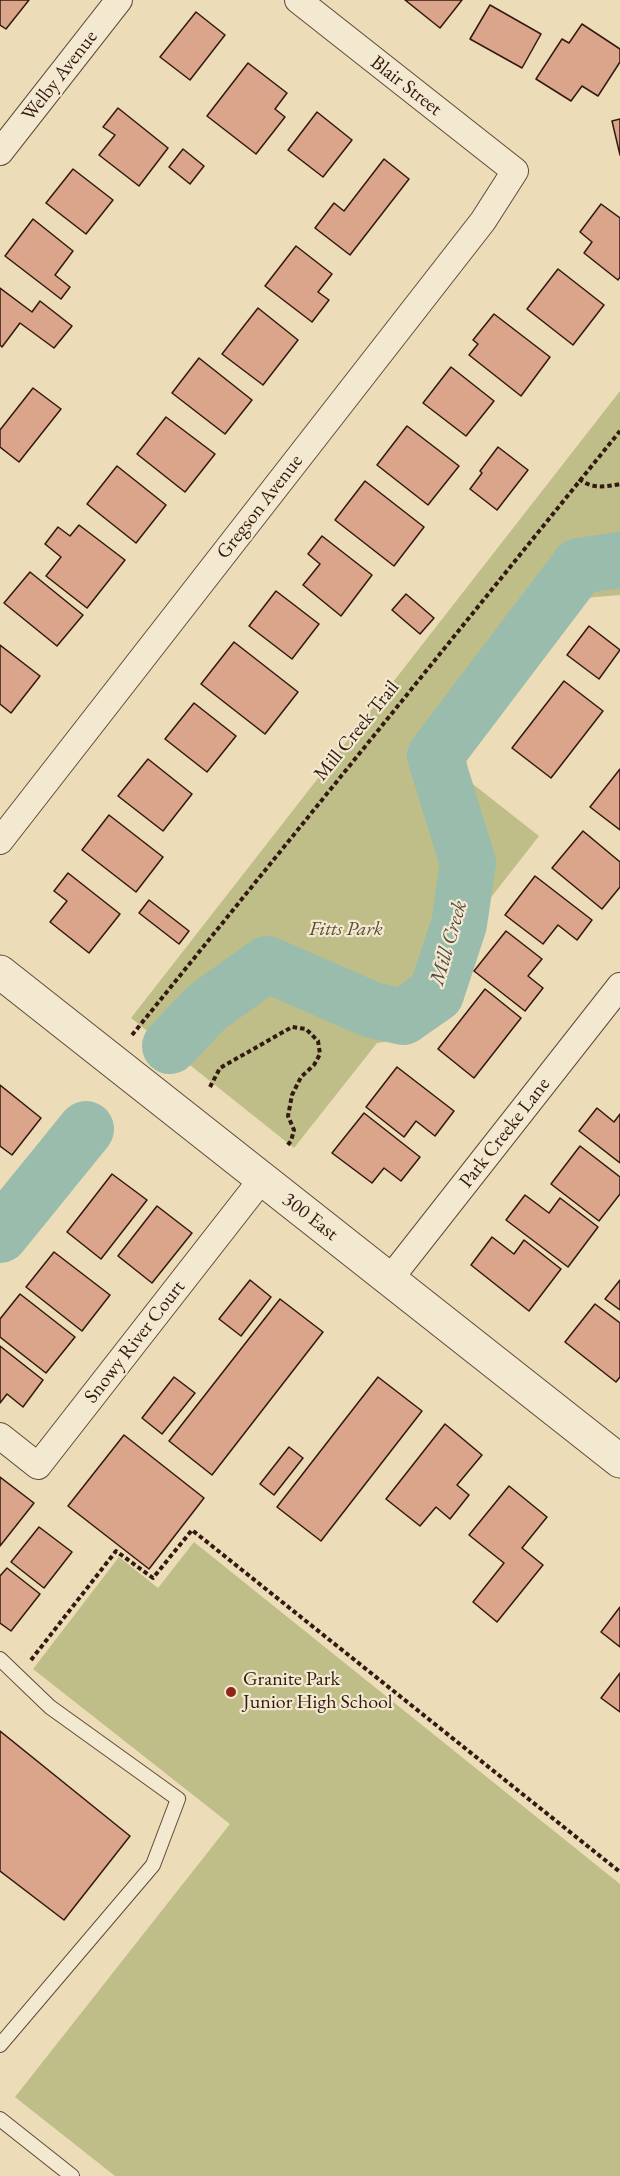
<!DOCTYPE html>
<html>
<head>
<meta charset="utf-8">
<style>
  body { margin:0 }
  canvas { display:block; background:#ecdcb7 }
</style>
</head>
<body>
<canvas width="620" height="2176"></canvas>
<script>
const g = document.querySelector('canvas').getContext('2d');
g.lineJoin = 'round';
function fill(path, color) { g.fillStyle = color; g.fill(path, 'evenodd'); }
function strokePath(path, color, width, dash) { g.strokeStyle = color; g.lineWidth = width; g.lineCap = dash ? 'butt' : 'round'; g.setLineDash(dash || []); g.stroke(path); }
function label(font, color, halo, rows, align = 'center') {
  g.font = font + ' "EB Garamond",serif'; g.lineWidth = 4.5; g.setLineDash([]); g.textBaseline = 'middle'; g.strokeStyle = halo; g.fillStyle = color; for (const [text, x, y, turn = 0] of rows) {
    g.save(); g.translate(x, y); g.rotate((+turn || 0) * Math.PI / 180); g.textAlign = isNaN(turn) ? turn : align; if (halo) g.strokeText(text, 0, 0); g.fillText(text, 0, 0); g.restore();
  }
}
fill(new Path2D(`
  M620,391v204l-36,3 -119,151 4,32 70,55 -65,83 -34,97 -31,22 -32,5 -83,105 -163,-130z
  M194,1542l426,342v292h-505l-100,-79 215,-273 -197,-155 86,-112 39,31z`), '#bfbe89');
strokePath(new Path2D(`
  M170,1046l37,-39 60,-43 105,46 31,7 33,-23 23,-70 9,-61 -33,-107 144,-190 41,-6
  M0,1235l86,-106`), '#99bcac', 56);
const building = new Path2D(`
  M0,0h29l-23,29 -6,-4z
  M405,0h57l-22,28z
  M490,5l51,29 -19,34 -52,-29z
  M196,12l29,23 -35,45 -30,-23z
  M582,24l38,25v13l-22,34 -16,-10 -11,15 -35,-22 26,-40 7,4z
  M248,63l39,30 -12,16 10,8 -29,37 -49,-38z
  M118,108l50,40 -29,38 -40,-31 16,-20 -12,-8z
  M317,112l35,28 -29,37 -35,-27z
  M620,119v36l-8,-34z
  M183,149l21,17 -14,18 -21,-17z
  M384,159l25,20 -59,76 -35,-27 19,-25 10,8z
  M73,169l40,31 -27,34 -40,-31z
  M601,204l19,14v59l-2,3 -34,-27 8,-11 -12,-10z
  M33,219l40,32 -18,24 15,12 -9,12 -56,-43z
  M296,246l36,28 -14,18 11,8 -17,22 -47,-36z
  M558,269l46,36 -31,40 -46,-36z
  M0,288l32,24 8,-11 32,25 -18,22 -34,-25 -18,24 -2,-2z
  M258,308l40,32 -35,45 -41,-31z
  M494,314l56,43 -29,39 -52,-41 9,-11 -5,-4z
  M199,358l53,42 -27,34 -53,-41z
  M451,367l43,34 -28,35 -43,-33z
  M33,388l28,21 -42,53 -19,-15v-17z
  M166,417l49,37 -30,38 -48,-38z
  M407,426l52,40 -31,39 -51,-40z
  M498,447l30,23 -31,40 -27,-21 12,-16 -2,-2z
  M117,466l49,39 -30,38 -49,-39z
  M365,481l59,46 -30,39 -59,-46z
  M79,525l46,35 -38,48 -41,-32 15,-19 -16,-13 13,-17 12,9z
  M322,536l50,39 -31,41 -38,-31 17,-21 -12,-10z
  M30,572l53,43 -26,31 -53,-43z
  M276,591l43,33 -27,35 -43,-33z
  M406,594l28,24 -14,16 -28,-24z
  M589,626l31,24 -21,29 -32,-24z
  M234,642l64,50 -33,42 -64,-50z
  M0,645l40,31 -29,37 -11,-9z
  M564,681l39,30 -52,67 -39,-30z
  M194,703l42,33 -29,36 -42,-33z
  M148,759l44,35 -29,37 -45,-35z
  M620,769v61l-30,-23z
  M109,815l54,42 -27,35 -54,-42z
  M583,831l37,31v25l-18,22 -50,-41z
  M68,873l52,41 -31,39 -39,-31 17,-21 -13,-10z
  M535,876l57,44 -15,20 -19,-15 -15,19 -38,-29z
  M149,900l40,31 -10,13 -40,-31z
  M506,931l36,28 -14,17 15,12 -18,23 -51,-40z
  M485,989l36,29 -47,60 -36,-29z
  M397,1067l57,44 -19,25 -19,-15 -12,16 -38,-30z
  M0,1085l41,33 -29,37 -12,-9z
  M597,1108l17,14 6,-8v49l-41,-32z
  M364,1113l56,44 -19,24 -17,-13 -12,15 -40,-30z
  M580,1146l40,31v17l-21,27 -48,-37z
  M112,1174l35,26 -46,59 -34,-27z
  M525,1195l24,18 11,-15 38,29 -30,40 -62,-47z
  M157,1206l35,27 -40,50 -34,-27z
  M492,1237l22,17 10,-14 37,29 -32,42 -58,-46z
  M54,1252l56,43 -28,36 -56,-44z
  M250,1280l21,17 -30,39 -22,-17z
  M620,1280v30l-15,-11z
  M20,1294l55,43 -29,36 -46,-36v-18z
  M280,1299l43,33 -111,143 -43,-34z
  M595,1304l25,19v54l-4,5 -51,-40z
  M0,1346l43,34 -20,27 -16,-13 -7,9z
  M174,1377l21,16 -33,41 -20,-16z
  M378,1377l44,34 -101,130 -44,-34z
  M445,1424l37,31 -25,30 12,10 -19,24 -14,-12 -16,19 -34,-27z
  M124,1435l80,63 -55,71 -81,-63z
  M289,1447l14,11 -29,37 -14,-11z
  M0,1477l34,26 -34,43z
  M509,1486l38,31 -25,31 21,17 -46,57 -24,-20 31,-39 -35,-28z
  M39,1527l33,25 -28,36 -33,-26z
  M7,1568l33,26 -29,37 -11,-8v-47z
  M620,1607v40l-19,-15z
  M620,1673v39l-19,-14z
  M0,1731l130,105 -66,84 -64,-49z`);
fill(building, '#daa58a');
strokePath(building, '#331910', 1.5);
const service = new Path2D(`
  M0,1659l50,48 128,92 -25,66 -153,180
  M0,2119l72,57`);
const minor = new Path2D(`
  M0,152l119,-152
  M0,841l483,-620 32,-50 -217,-171
  M389,1280l231,-294
  M0,1436l38,30 224,-287`);
const tertiary = new Path2D(`
  M0,972l620,489`);
strokePath(service, '#614a3a', 16);
strokePath(minor, '#614a3a', 28);
strokePath(tertiary, '#614a3a', 35);
strokePath(new Path2D(`
  M579,479c13,10 26,8 41,5
  M132,1035l488,-604
  M210,1087l10,-19 72,-41 14,2 12,12 2,13 -6,11 -13,12 -9,18 -4,21 6,14 -3,11 -5,6
  M31,1660l85,-109 37,27 39,-48 428,342`), '#331910', 4, [4.5, 3]);
strokePath(service, '#f3e8d0', 14);
strokePath(minor, '#f3e8d0', 26);
strokePath(tertiary, '#f3e8d0', 33);
for (const [x, y, r, color] of [
  [231,1692,6,"#8f2418"]
]) { const dot = new Path2D(); dot.arc(x, y, r, 0, 2 * Math.PI); g.fillStyle = color; g.fill(dot); strokePath(dot, '#f3e8d0', 2); }
label('20px', '#331910', '#f3e8d0', [
  ["Welby Avenue",60,76,-52],
  ["Blair Street",406,86,38],
  ["Gregson Avenue",260,507,-52],
  ["Mill Creek Trail",357,731,-51],
  ["Park Creeke Lane",505,1133,-52],
  ["300 East",310,1217,38],
  ["Snowy River Court",135,1342,-52]
]);
label('italic 20px', '#5d4b34', '#f3e8d0', [
  ["Fitts Park",346,930]
]);
label('20px', '#331910', '#f3e8d0', [
  ["Granite Park",243,1680],
  ["Junior High School",243,1703]
], 'left');
label('italic 21px', '#524a3f', '#f3e8d0', [
  ["Mill Creek",449,943,-74]
]);
</script>
</body>
</html>
